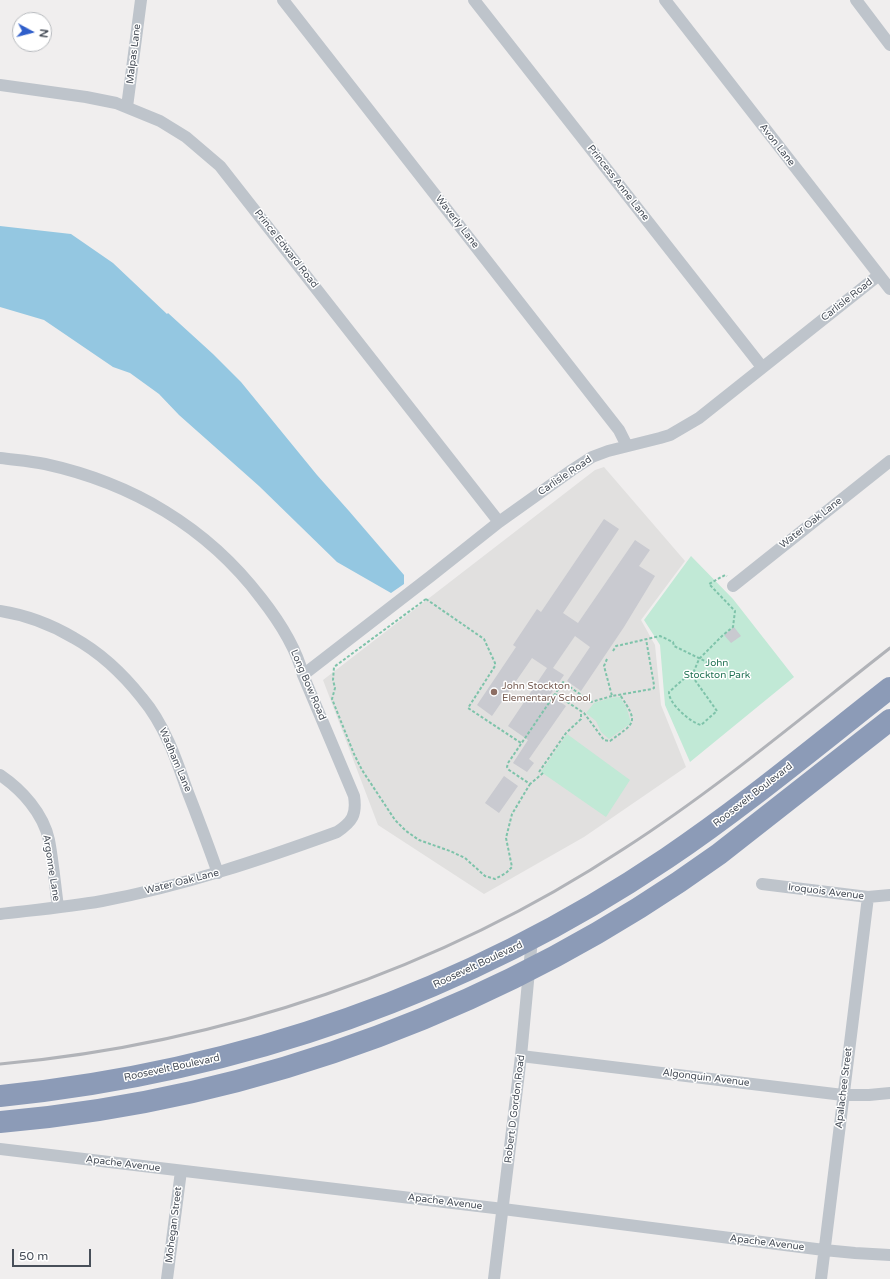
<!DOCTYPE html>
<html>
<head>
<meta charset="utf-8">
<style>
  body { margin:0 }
  #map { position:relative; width:890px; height:1279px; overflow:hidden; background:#f0eeee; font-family:"Varela Round",sans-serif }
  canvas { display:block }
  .north { position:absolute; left:12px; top:12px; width:40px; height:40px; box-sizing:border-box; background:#fff; border:1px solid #b6b9bd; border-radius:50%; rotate:97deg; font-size:11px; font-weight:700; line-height:16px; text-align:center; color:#484f59 }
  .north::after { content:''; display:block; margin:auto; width:14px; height:18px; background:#2f5eca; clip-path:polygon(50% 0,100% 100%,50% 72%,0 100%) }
  .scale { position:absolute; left:12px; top:1249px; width:79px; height:18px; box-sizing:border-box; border:2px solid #484f59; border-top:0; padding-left:5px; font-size:12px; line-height:14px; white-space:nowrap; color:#484f59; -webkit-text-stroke:3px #fff; paint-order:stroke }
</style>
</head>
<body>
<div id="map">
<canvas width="890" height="1279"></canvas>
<div class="north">N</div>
<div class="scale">50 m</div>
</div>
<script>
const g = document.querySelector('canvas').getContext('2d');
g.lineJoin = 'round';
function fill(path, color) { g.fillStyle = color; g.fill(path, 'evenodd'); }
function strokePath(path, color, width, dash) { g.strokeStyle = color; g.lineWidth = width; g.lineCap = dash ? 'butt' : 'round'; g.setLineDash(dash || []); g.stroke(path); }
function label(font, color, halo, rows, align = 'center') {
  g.font = font + ' "Varela Round",sans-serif'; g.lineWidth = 3; g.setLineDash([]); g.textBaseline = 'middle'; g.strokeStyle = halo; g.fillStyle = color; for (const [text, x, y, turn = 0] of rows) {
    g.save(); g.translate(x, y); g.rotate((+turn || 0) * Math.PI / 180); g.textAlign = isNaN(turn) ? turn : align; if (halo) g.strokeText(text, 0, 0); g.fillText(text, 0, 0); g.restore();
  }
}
fill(new Path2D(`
  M604,467l81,94 -44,59 14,25 6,60 25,62 -102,70 -100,57 -106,-69 -55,-145 272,-210z`), '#e1e0df');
fill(new Path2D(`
  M691,556l42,43 61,78 -104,85 -25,-57 -5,-60 -16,-25z
  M620,697l7,12 4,14 -22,16 -8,-7 -5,-11 -10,-8 8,-10 16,-5z
  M567,734l63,46 -24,37 -65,-45z`), '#c1e9d6');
fill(new Path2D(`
  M0,226l71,8 42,29 54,51 1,-1 45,41 28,28 76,93 32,36 55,64v9l-13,9 -54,-31 -78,-76 -80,-71 -20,-21 -29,-21 -17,-6 -69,-47 -44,-13z`), '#94c7e1');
fill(new Path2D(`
  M604,519l15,10 -56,84 15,10 57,-83 15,10 -11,16 16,10 -31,51 -43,64 -14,-10 23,-34 -15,-11 -22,32 11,7 -14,20 16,11 -37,53 5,4 -7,9 -14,-9 15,-23 -20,-14 39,-58 -15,-10 -40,58 -15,-11 39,-58 -3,-2 24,-36 4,3z
  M734,627l7,9 -10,7 -7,-8z
  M504,776l14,10 -19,27 -14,-10z`), '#c9cad0');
strokePath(new Path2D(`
  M426,599l-92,68 -1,13 2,8 -3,11 22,55 8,16 33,50 11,11 13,9 31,11 15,7 20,18 10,3 11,-6 6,-6 -6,-29 6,-24 18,-30
  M426,599l58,40 11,24v3l-27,42 53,35
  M613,651l3,-5 5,-1 39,-9 13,6 1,4 37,18
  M607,659l-3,7 8,30 40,-7 2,-1v-3l-8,-46
  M692,676l25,35 -16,14c-10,-2 -33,-22 -32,-33l17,-15 6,-1 7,-17 24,-24 10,-8 2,-16 -26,-27 16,-9 2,1
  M612,696l-21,6 -28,-20 -8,12 29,19 20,27 6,1c24,-18 30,-17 10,-46
  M539,772l27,-39 15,-14v-7
  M543,773l-13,11 -21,-14 -2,-3 1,-4 47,-69`), '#7ec3aa', 2, [3, 2]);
strokePath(new Path2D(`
  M283,0l336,430 8,16
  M474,0l288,367
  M665,0l225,289
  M856,0l34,45
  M0,85l86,12 30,6 44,18 26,16 34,29 279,356
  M127,107l14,-107
  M0,458c15,2 30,3 45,6 87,19 162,63 216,134 18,23 35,49 42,77l51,121c3,19 -2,26 -17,36 -77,28 -154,54 -235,69 -34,6 -68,9 -102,13
  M733,586l157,-125
  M0,611c26,4 52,14 74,27 27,15 49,36 68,60 22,26 34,60 45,92 11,28 21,55 31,83
  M303,675l128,-99 68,-54 73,-52 20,-13 16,-6 52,-13 10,-3 29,-17 180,-143
  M0,775c22,15 43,38 49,65 4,21 6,45 9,67
  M762,884l106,13 22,-2
  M521,1056l322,39h26l21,-2
  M0,1149l503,60 321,41 31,3 35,2
  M167,1279l14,-108
  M494,1279l27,-223 11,-117
  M821,1279l47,-382`), '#bec4cb', 12);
strokePath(new Path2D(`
  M0,1096c239,-24 467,-103 667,-238 77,-52 149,-112 223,-170
  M0,1122c258,-22 510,-117 719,-268l171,-134`), '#8c9bb7', 22);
strokePath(new Path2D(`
  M0,1064c221,-20 440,-94 625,-216 93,-60 178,-132 265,-200`), '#b1b3b8', 3);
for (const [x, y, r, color] of [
  [494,692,4,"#8d6e63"]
]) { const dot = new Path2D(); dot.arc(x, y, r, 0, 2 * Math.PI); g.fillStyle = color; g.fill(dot); strokePath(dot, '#fff', 1.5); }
label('10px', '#484f59', '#fff', [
  ["Malpas Lane",134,54,-83],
  ["Avon Lane",777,145,52],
  ["Princess Anne Lane",618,183,52],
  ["Waverly Lane",457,222,52],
  ["Prince Edward Road",286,249,52],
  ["Carlisle Road",847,300,-38],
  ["Carlisle Road",565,476,-34],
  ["Water Oak Lane",811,523,-38],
  ["Long Bow Road",308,685,67],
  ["Wadham Lane",175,760,67],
  ["Roosevelt Boulevard",753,795,-38],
  ["Argonne Lane",51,868,81],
  ["Water Oak Lane",182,882,-14],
  ["Iroquois Avenue",826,892,7],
  ["Roosevelt Boulevard",478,965,-25],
  ["Roosevelt Boulevard",172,1068,-12],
  ["Algonquin Avenue",706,1078,7],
  ["Apalachee Street",844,1088,-83],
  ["Robert D Gordon Road",515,1109,-83],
  ["Apache Avenue",123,1164,7],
  ["Apache Avenue",445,1202,7],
  ["Mohegan Street",174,1225,-83],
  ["Apache Avenue",767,1243,7]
]);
label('10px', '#227254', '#fff', [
  ["John",717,663],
  ["Stockton Park",717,675]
]);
label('10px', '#785e54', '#fff', [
  ["John Stockton",502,686],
  ["Elementary School",502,698]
], 'left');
</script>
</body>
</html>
